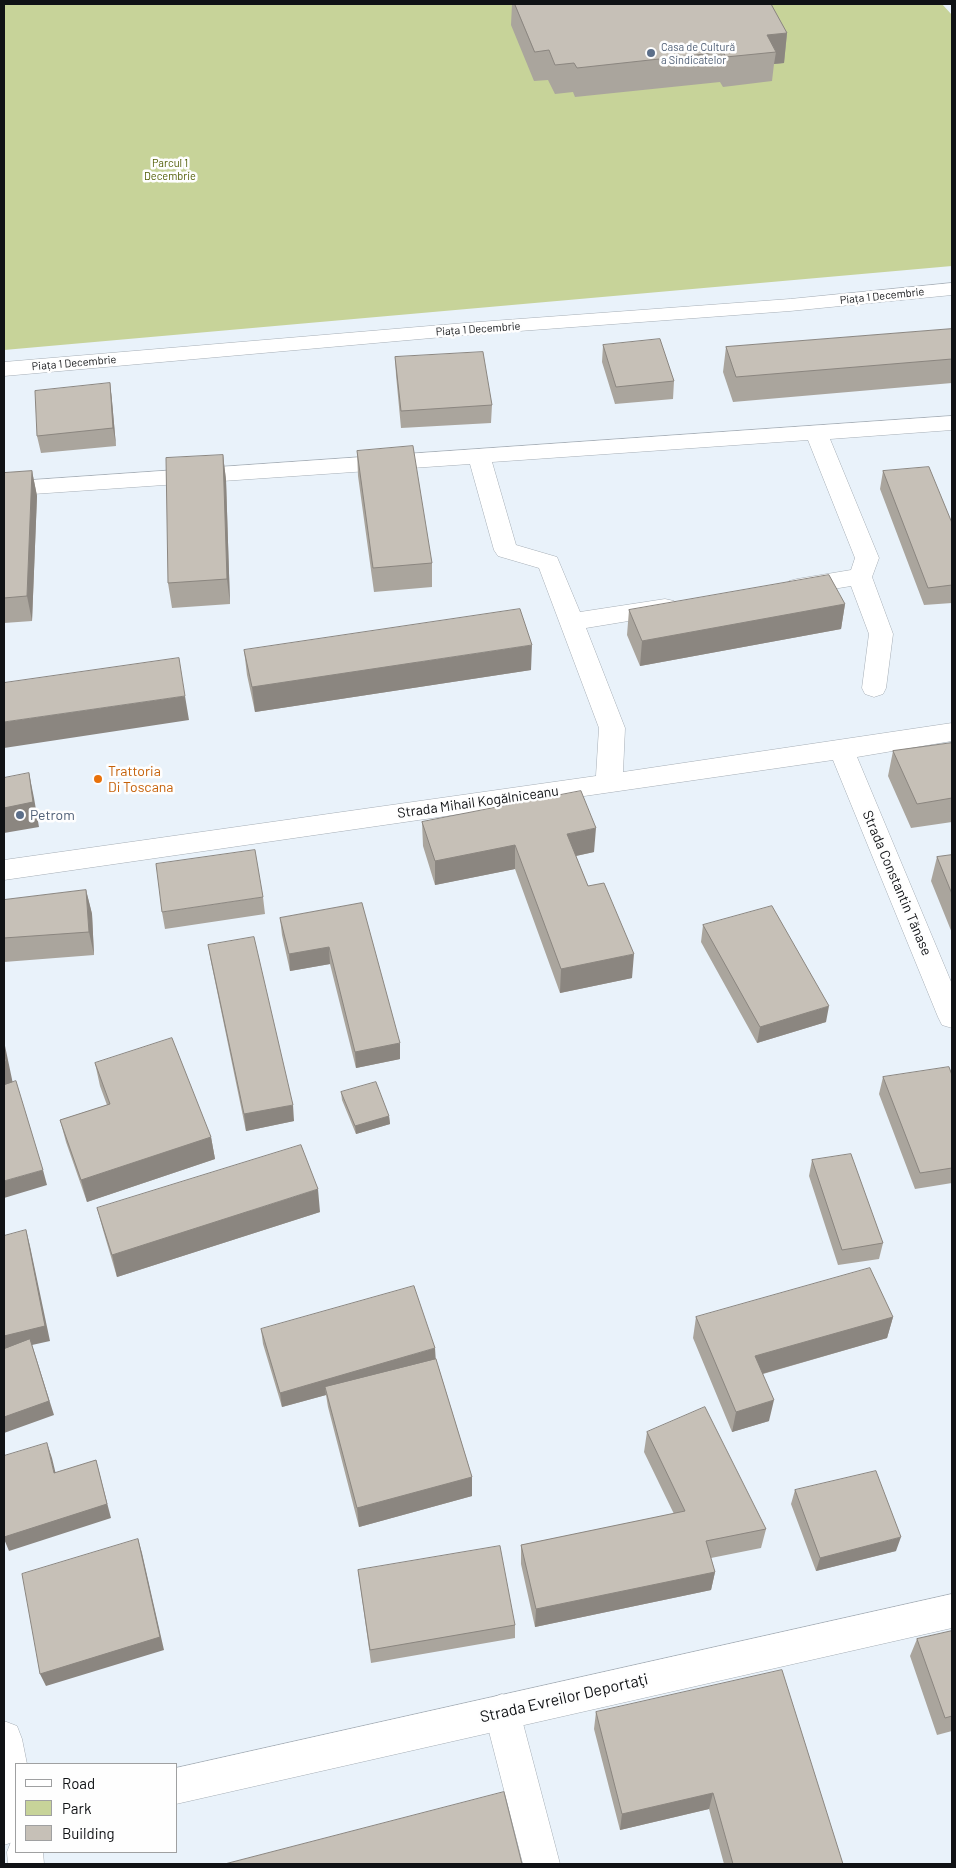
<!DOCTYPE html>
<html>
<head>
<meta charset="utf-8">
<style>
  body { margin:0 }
  #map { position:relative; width:956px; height:1868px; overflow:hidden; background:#e9f2fa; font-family:Barlow,sans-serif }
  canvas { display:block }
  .frame { position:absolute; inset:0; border:5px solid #101215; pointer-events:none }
  .legend { position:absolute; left:15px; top:1763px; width:162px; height:90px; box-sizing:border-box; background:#fefefe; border:1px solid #9fa0a1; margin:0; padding:6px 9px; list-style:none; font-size:15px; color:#101215 }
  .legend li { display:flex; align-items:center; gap:10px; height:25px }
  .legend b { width:25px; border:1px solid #9fa0a1 }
</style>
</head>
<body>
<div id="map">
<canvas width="956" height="1868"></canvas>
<div class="frame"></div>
<ul class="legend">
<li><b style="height:6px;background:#fff"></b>Road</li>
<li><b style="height:14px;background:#c7d399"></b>Park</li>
<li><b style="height:14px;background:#c6c0b7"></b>Building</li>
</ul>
</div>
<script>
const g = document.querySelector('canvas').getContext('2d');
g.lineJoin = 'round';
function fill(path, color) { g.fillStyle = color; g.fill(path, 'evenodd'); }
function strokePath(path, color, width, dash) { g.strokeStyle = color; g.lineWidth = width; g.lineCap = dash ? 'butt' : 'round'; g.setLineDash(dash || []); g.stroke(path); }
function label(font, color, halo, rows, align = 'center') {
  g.font = font + ' Barlow,sans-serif'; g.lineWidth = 5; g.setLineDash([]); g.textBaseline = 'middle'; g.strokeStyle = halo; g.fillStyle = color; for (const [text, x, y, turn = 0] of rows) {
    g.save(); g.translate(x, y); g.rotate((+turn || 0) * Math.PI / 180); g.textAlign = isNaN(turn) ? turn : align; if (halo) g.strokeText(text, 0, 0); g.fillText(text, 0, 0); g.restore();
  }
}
fill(new Path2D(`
  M4,4h938l10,11v251l-948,84z`), '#c7d399');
const minor = new Path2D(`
  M952,283v12l-162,16 -325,24 -461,41v-14l461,-39 325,-24z
  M952,416v14l-122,9 49,119 -7,19 21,57 -7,54 -3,6 -9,3 -9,-3 -3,-6 7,-54 -18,-48 -54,9 -8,-2 -4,-6 4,-6 8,-2 54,-9 4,-12 -47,-118 -316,22 24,83 41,12 23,55 85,-13 9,2 3,6 -3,6 -9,2 -79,13 39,100 -2,44 329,-49v18l-95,16 95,227v44l-10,-3 -4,-8 -105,-257 -829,120v-20l592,-84 3,-48 -60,-160 -41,-12 -4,-6 -24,-86 -466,32v-14z
  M502,1694l13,5 5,13 40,152h-37l-39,-152 5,-13z
  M4,1721l13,5 5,13 5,25h-11v51l-12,-5z
  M16,1837v15h27l1,12h-36l-1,-12 5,-13z`);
const major = new Path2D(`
  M952,1594v34l-776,176v-36z
  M16,1805v36l-12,4v-36z`);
strokePath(minor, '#a6aeb6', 1);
strokePath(major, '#a6aeb6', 1);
fill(minor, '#fff');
fill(major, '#fff');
fill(new Path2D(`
  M512,4h259l16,29 -3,30 -10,1 -2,17 -49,6 -3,-5 -145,15 -2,-5 -18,2 -7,-14 -14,1 -23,-56z
  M952,329v54l-219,19 -10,-30 3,-25z
  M603,345l71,36 -1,18 -58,5 -13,-42z
  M395,357l97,48 -1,18 -90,5 -5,-53z
  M110,383l2,18 4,45 -75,7 -4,-17z
  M357,451l75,112v24l-58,5 -16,-116z
  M223,455l3,25 4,124 -58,4 -4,-25z
  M32,471l5,25 -5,125 -28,2v-150z
  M883,471l69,52v80l-28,2 -44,-116z
  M845,604l-4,25 -201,37 -13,-31 2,-25z
  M244,650l287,20 -276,42 -8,-37z
  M952,743v79l-41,6 -23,-52 5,-25z
  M422,822l172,30 -18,4 12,30 44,92 -72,15 -45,-124 -80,16 -12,-39z
  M952,855v78l-21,-52 6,-24z
  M86,890l6,24 2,41 -90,7v-62z
  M263,897l2,17 -100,15 -3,-17z
  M362,903l38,156 -44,9 -26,-104 -40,7 -8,-36 -2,-17z
  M703,925l123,97 -69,21 -56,-101z
  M208,945l86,176 -48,10 -35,-169z
  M95,1063l116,74 4,22 -128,43 -21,-60 -6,-22 47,-15 -7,-19z
  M952,1075v108l-37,6 -36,-95 4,-17z
  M341,1092l48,24 1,8 -34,10 -14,-34z
  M812,1160l71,83 -4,16 -41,6 -29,-89z
  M97,1208l223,4 -203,65 -14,-47z
  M696,1317h197l-6,21 -124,36 6,47 -37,11 -39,-94z
  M261,1329l175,30 36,118v19l-113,31 -31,-120 -2,-12 -44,12 -19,-63z
  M647,1432l119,97 -5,19 -50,10 4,14 -4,18 -176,37 -14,-63v-19l153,-31 -30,-62z
  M795,1490l101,61 -80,20 -25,-67z
  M358,1570l157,55v13l-144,25z
  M952,1631v100l-15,4 -27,-79 7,-17z
  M596,1712l247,152h-119l-15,-55 -89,21 -26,-101z`), '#aaa59d');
fill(new Path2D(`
  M787,33l-3,30 -10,1 2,-12 -9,-17z
  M110,383l2,18 4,45 -3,-18z
  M223,455l3,25 4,124 -3,-25z
  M32,471l5,25 -5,125 -5,-25z
  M845,604l-4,25 -201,37 2,-25z
  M532,645l-1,25 -276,42 -3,-25z
  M185,696l4,24 -185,28v-26z
  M29,773l5,25 5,29 -35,6v-25z
  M596,828l-2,24 -28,6 1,-24z
  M515,845v24l-80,16v-24z
  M86,890l6,24 2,41 -5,-23z
  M329,947l1,17 -40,7 -1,-17z
  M634,954l-2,24 -72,15 1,-24z
  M829,1006l-3,16 -69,21 3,-16z
  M4,1041l9,43 -9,2z
  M400,1043v16l-44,9 -1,-16z
  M293,1105l1,16 -48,10 -2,-17z
  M389,1116l1,8 -34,10 -1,-8z
  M211,1137l4,22 -128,43 -6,-22z
  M43,1170l4,15 -43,13v-17z
  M318,1189l2,23 -203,65 -5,-22z
  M26,1230l4,16 20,95 -18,4 22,70 -50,18v-97z
  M893,1317l-6,21 -136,39 4,-21z
  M435,1348l1,15 -111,24 1,8 -44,12 -2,-14z
  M774,1400l-5,21 -37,11 4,-20z
  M47,1443l5,15 7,29 -5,-14z
  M96,1460l15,58 -102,33 -5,-12v-2z
  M472,1477v19l-113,31 -2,-19z
  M901,1537l-5,14 -80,20 4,-13z
  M138,1539l4,14 22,97 -118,36 -6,-12z
  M715,1572l-4,18 -176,37 1,-18z
  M713,1793l-4,16 -89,21 2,-16z`), '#8b8680');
const building = new Path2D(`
  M515,4h256l16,29 -20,2 9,17 -50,5 -3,-5 -146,16 -3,-5 -19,2 -6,-15 -14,2z
  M952,329v30l-216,18 -10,-30z
  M660,339l14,42 -58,6 -13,-42z
  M483,352l9,53 -91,6 -6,-54z
  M110,383l3,45 -76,8 -2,-45z
  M413,446l19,117 -59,5 -16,-117z
  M223,455l4,124 -59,4 -2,-125z
  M929,467l23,56v62l-24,3 -45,-117z
  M32,471l-5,125 -23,2v-125z
  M829,575l16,29 -203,37 -13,-31z
  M520,609l12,36 -280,42 -8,-37z
  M179,658l6,38 -181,26v-39z
  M952,743v55l-35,6 -24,-53z
  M29,773l4,29 -29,6v-30z
  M581,791l15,37 -29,6 21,52 16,-3 30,71 -73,15 -46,-124 -80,16 -13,-39z
  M255,850l8,47 -101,15 -6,-48z
  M952,855v39l-15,-37z
  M86,890l3,42 -85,6v-38z
  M362,903l38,140 -45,9 -26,-105 -40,7 -9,-36z
  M772,906l57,100 -69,21 -57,-102z
  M254,937l39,168 -49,9 -36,-169z
  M172,1038l39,99 -130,43 -21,-60 50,-16 -15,-41z
  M4,1049l2,12 -2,1z
  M949,1067l3,8v93l-32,5 -37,-96z
  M16,1081l27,89 -39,11v-96z
  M376,1082l13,34 -34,10 -14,-34z
  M301,1145l17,44 -206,66 -15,-47z
  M851,1154l32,89 -41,7 -30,-90z
  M26,1230l19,96 -41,10v-100z
  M870,1268l23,49 -138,39 19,44 -38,12 -40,-95z
  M414,1286l21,62 -155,45 -19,-64z
  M30,1339l19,62 -45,16v-68z
  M436,1359l36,118 -115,31 -32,-121z
  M705,1407l61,122 -60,12 9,31 -179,37 -15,-64 164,-34 -38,-79z
  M47,1443l7,30 42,-13 11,44 -103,33v-81z
  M876,1471l25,66 -81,21 -25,-68z
  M138,1539l22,98 -120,37 -18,-100z
  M500,1546l15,79 -145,25 -12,-80z
  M952,1631v85l-7,2 -28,-79z
  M782,1670l61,194h-110l-20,-71 -91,21 -26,-102z
  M504,1792l18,72h-297z`);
fill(building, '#c6c0b7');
strokePath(building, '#8b8680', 1);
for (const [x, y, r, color] of [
  [651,53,5,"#5c6f8a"],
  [98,779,5,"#e8710a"],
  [20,815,5,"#5c6f8a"]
]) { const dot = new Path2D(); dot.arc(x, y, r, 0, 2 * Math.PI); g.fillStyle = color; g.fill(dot); strokePath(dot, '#fefefe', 2); }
label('11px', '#4e5e75', '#fefefe', [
  ["Casa de Cultură",661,47],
  ["a Sindicatelor",661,60]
], 'left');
label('11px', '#525e07', '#fefefe', [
  ["Parcul 1",170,163],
  ["Decembrie",170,176]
]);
label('11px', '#101215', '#fefefe', [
  ["Piața 1 Decembrie",882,296,-6],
  ["Piața 1 Decembrie",478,329,-4],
  ["Piața 1 Decembrie",74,363,-5]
]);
label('14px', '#c56008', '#fefefe', [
  ["Trattoria",108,771],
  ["Di Toscana",108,787]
], 'left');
label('14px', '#101215', '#fefefe', [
  ["Strada Mihail Kogălniceanu",478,802,-8],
  ["Strada Constantin Tănase",897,883,67]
]);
label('14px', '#4e5e75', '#fefefe', [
  ["Petrom",30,815]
], 'left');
label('16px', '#101215', '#fefefe', [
  ["Strada Evreilor Deportaţi",564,1698,-13]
]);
</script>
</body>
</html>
